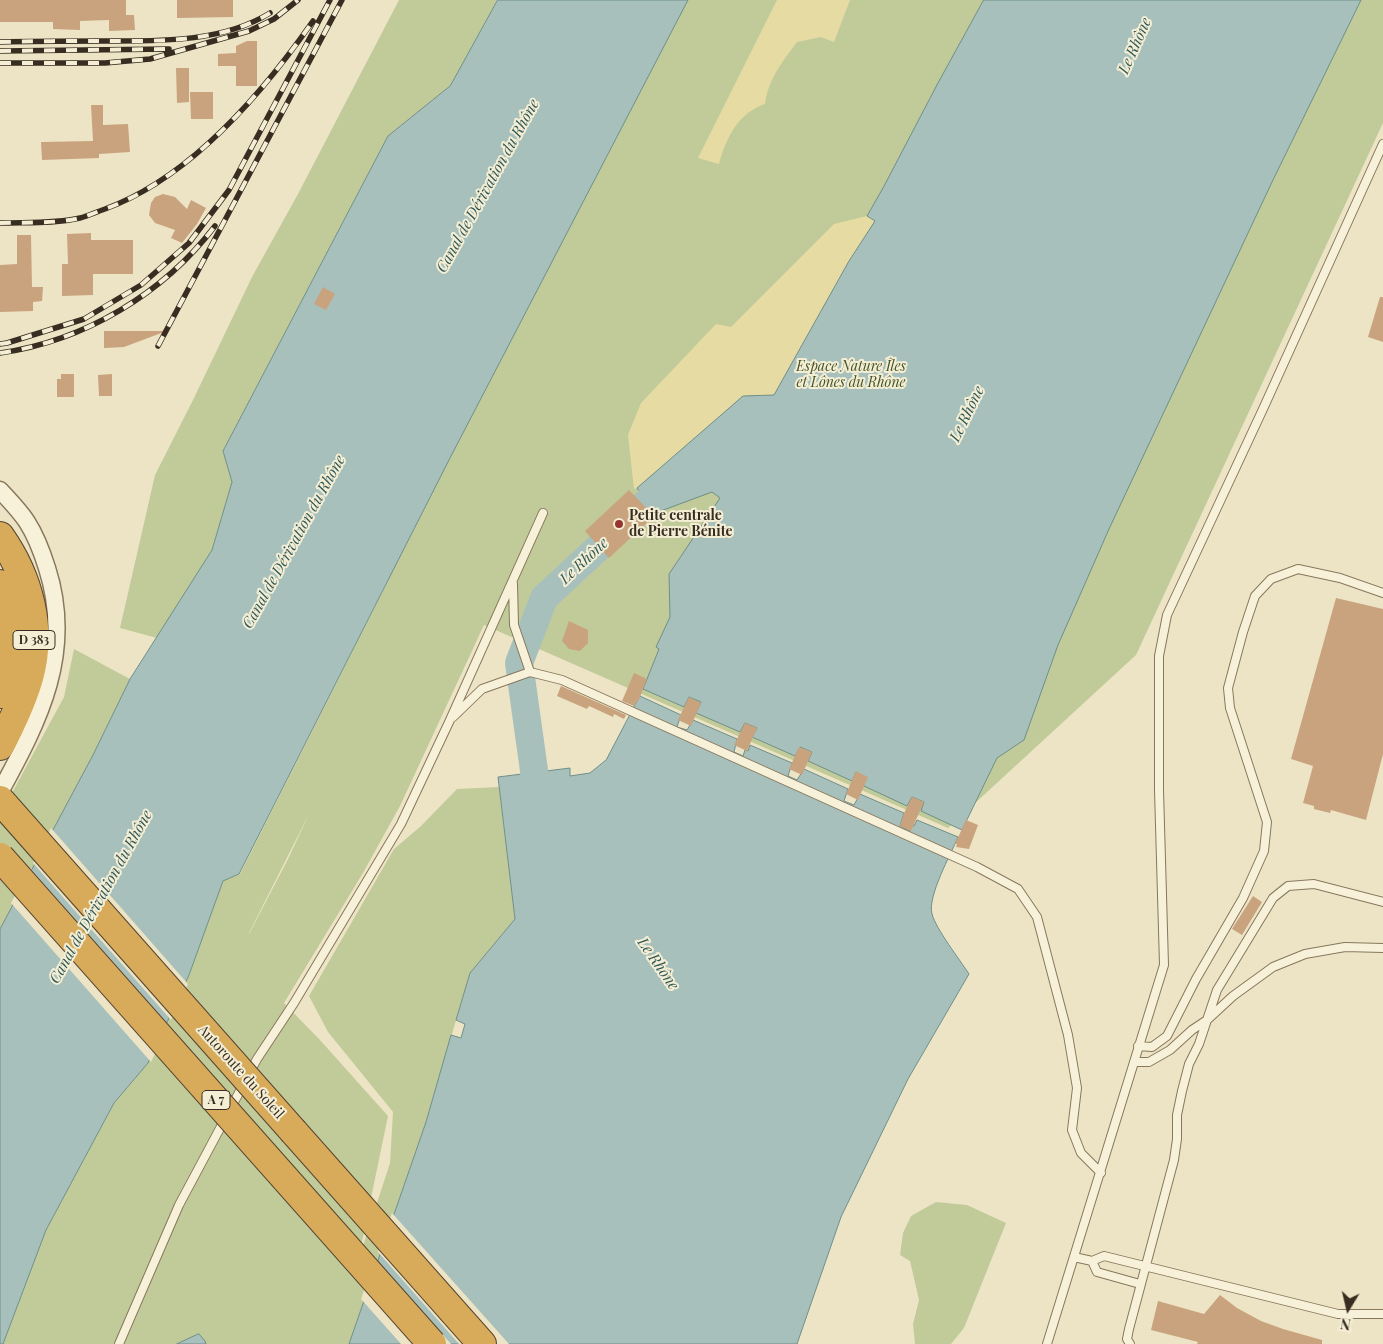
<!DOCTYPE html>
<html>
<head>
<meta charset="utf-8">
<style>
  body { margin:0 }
  #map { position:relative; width:1383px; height:1344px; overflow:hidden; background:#ede4c6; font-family:"Playfair Display",serif }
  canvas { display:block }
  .north { position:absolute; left:1323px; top:1284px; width:50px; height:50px; -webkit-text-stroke:4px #f4eed5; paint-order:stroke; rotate:189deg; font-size:14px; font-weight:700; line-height:20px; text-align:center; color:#382d20 }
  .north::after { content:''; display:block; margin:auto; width:18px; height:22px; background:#382d20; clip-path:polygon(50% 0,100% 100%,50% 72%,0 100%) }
</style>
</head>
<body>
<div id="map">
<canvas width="1383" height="1344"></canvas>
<div class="north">N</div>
</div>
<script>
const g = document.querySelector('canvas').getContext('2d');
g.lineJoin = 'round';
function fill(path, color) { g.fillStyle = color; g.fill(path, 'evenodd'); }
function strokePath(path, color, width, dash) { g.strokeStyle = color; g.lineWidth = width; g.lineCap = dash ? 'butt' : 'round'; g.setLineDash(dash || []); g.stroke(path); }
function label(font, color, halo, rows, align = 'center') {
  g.font = font + ' "Playfair Display",serif'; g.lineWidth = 4; g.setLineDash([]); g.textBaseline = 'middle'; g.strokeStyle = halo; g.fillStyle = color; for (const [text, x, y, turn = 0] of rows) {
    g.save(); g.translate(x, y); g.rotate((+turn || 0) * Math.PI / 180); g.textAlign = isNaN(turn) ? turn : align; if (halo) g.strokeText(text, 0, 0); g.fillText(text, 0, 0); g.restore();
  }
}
fill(new Path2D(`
  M399,0h99l-48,86 -62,50 -165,315 9,31 -20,68 -55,88 -37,-10 35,-153 38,-75 59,-123 46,-83z
  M575,0h808v123l-247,532 -188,173 -464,-203 -84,181 -37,67 -79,130 36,37 68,76 -30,145 32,-98 3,-51 -65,-80 -19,-36 85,-147 27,-23 36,-37 42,-2 16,132 -45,54 -44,149 -77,222h-346l43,-114 68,-127 34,-40 41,-88 34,-94 17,-7 147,-291zM309,814l-21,45 -39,75v-1z
  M74,649l56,30 -37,76 -93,174v-114l64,-118z
  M936,1202l31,3 39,18 -42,105 -13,16h-36l-2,-20 6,-24 -9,-39 -10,-6 3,-22 8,-17z`), '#c1cb9a');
fill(new Path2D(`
  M777,0h73l-16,42 -13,-5 -24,5c-15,20 -29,38 -32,62 -27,9 -39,34 -46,60l-21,-6z
  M867,216l8,4 -101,175 -31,1 -106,92 -3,1 -6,-54 13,-32 75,-79 15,3 103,-103z`), '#e7dba4');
const water = new Path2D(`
  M498,0h190l-238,458 -211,416 -16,7 -34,94 -41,88 -34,40 -68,127 -43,114h-3v-415l93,-174 37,-76 82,-129 20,-68 -9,-31 165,-315 62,-50z
  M984,0h377l-89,182 -163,347 -51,116 -34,95 -27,18 -35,72 -41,-19 3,-9 -12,-5 -5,9 -43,-20 -8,-14 -4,9 -44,-20 4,-9 -12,-5 -5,9 -43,-19 5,-9 -12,-5 -5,9 -44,-19 5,-11 -12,-5 -5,10 -41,-18 16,-40 -3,-2 14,-30 -1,-43 51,-76 -8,-6 -54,20 -21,-24 106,-92 31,-1 75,-134 26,-40 -8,-5 16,-28 55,-105z
  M640,696l41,19 -4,12 10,3 6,-10 44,19 -3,13 9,4 2,-6 3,1 2,-6 42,18 -4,13 9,4 7,-11 44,20 -4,12 10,4 6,-11 44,19 -4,13 10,5 2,-6 2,1 3,-6 41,17c-7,17 -31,60 -26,77 4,15 28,46 37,60l-61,105 -67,138 -44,127h-448l77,-222 25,-87 10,3 4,-14 -9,-4 14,-47 45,-54 -17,-142 72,-9v8l20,-3 16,-13z
  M199,1334l6,7 1,3h-29z`);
fill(water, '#a7c0bb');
strokePath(water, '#6e8f89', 1);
fill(new Path2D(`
  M51,828l137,156 -17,36 -138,-157z
  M30,868l139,157 -18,37 -140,-159z
  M392,1213l117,131h-50l-81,-92z
  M375,1259l76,85h-50l-40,-45z`), '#ede4c6');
strokePath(new Path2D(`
  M548,807l-11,-15 -18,-129 25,-65 125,-116 8,-6`), '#a7c0bb', 28);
fill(new Path2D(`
  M0,0h126v15h8l1,15 -26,1v-11l-29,1v9l-27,-1v-7h-53z
  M177,0h56v17l-56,1z
  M247,41h10v45h-21v-20h-18v-12l18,-1v-7z
  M176,68h13v34l-12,1z
  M190,92h23v27h-22z
  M91,105h12v20l25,-1 2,28 -31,2v4l-57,2 -1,-18 52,-1z
  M163,194l12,3 12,12 4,-9 15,8 -9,16 -15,19 -11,-5 4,-8 -20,-7 -6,-8 2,-12 4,-6z
  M91,233v7h42v34h-40v21l-31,1v-32h6l-1,-30z
  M17,235h14l1,52h11l-1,14 -9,1v9l-33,1v-47l17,-1z
  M323,287l12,7 -9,16 -12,-6z
  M1380,297h3v45l-15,-5z
  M104,331h60v1l-40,15 -20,1z
  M61,374h13v23h-17v-18h4z
  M112,374v22h-13l-1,-21z
  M629,490l25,26 -45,42 -24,-27z
  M1336,598l47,11v145l-17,66 -35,-10 -1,3 -16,-4v-3l-11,-3 10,-37 -22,-7z
  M569,621l19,9v13l-8,8 -11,-2 -7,-8z
  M634,673l13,6 -9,23 -2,-1 -2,5 -12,-5z
  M561,686l65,29 -2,4 -10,-5 -1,3 -24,-11 -2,3 -30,-13z
  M689,697l12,6 -10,23 -13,-6z
  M745,723l12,5 -10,23 -13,-6z
  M799,747l13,5 -10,23 -13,-6z
  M856,771l12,6 -10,23 -12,-6z
  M912,797l12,5 -13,29 -11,-5 4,-13z
  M966,820l12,5 -9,24 -13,-2 1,-3h-2z
  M1253,896l9,6 -20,33 -10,-6z
  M1220,1295l17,13 24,13 22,8 39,11v4h-125l1,-2 -47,-12 7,-29 46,13z`), '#c9a37d');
const lane = new Path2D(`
  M513,584l1,41 16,47
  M453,717l29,-28 48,-17 32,8 415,187 41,22 19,28 31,118 9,53 -5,42 9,23 20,20
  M1138,1046l14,1 15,-11 29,-57 47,-81 21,-47 3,-29 -37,-114 -2,-20 15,-56 12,-36 16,-17 27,-10 42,9 43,15
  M1134,1062h15l21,-12 22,-20 15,-10 10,-30 56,-92 15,-12 26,-2 69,18
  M1074,1257l18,4
  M1140,1284l-43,-12 -5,-11 12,-5 234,58h45
  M119,1344l60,-139 78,-146 37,-56 107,-179 49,-104 93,-207
  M1047,1344l117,-379 -5,-175v-134l8,-41 96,-206 120,-265
  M1130,1344l-3,-5 2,-10 45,-169 3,-21v-24l5,-24 7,-27 10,-20 8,-24 26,-24 40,-29 32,-13 40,-7 38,1`);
const street = new Path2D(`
  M0,490c9,10 20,21 27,32 9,14 15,30 20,46 27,84 -7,151 -47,224`);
const highway = new Path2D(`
  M0,536c29,41 43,93 29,142 -7,24 -18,46 -29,68
  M0,584c12,36 13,74 0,110
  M294,1132l188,212`);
strokePath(lane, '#87775c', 10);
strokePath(street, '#87775c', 19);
strokePath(highway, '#554430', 30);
strokePath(lane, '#f8f1d9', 8);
strokePath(street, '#f8f1d9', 16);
strokePath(highway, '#d8ab5b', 28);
const rail = new Path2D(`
  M0,42c34,-1 69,-1 103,-1 55,0 118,2 167,-28
  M0,51l169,-2
  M0,63h105l45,-4 99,-28 25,-12 24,-19
  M0,223c26,-1 54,1 80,-5 8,-2 16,-6 25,-9 85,-31 157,-115 208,-188
  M0,344l7,-1 77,-24 57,-34 48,-42 40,-53 101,-190
  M158,346l184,-346
  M0,353c85,-12 164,-60 215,-127`);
strokePath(rail, '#382d20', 5.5);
strokePath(rail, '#f4eed5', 4, [11]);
const highwayBridge = new Path2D(`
  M0,800l294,332
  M0,857l432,487`);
strokePath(highwayBridge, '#554430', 30, []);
strokePath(highwayBridge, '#d8ab5b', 28);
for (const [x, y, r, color] of [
  [619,524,5,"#94362f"]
]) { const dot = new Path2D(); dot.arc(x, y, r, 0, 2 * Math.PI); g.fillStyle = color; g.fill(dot); strokePath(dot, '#f4eed5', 2); }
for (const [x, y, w] of [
  [34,640,42],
  [216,1100,28]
]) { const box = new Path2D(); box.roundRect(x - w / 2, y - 9.5, w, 19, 4); g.fillStyle = '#f4eed5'; g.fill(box); strokePath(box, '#382d20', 1); }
label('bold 12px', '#382d20', null, [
  ["D 383",34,640],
  ["A 7",216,1100]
]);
label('italic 14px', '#455427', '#f4eed5', [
  ["Espace Nature Îles",851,367],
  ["et Lônes du Rhône",851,383]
]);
label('bold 14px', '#382d20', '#f4eed5', [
  ["Petite centrale",629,516],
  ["de Pierre Bénite",629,532]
], 'left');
label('14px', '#382d20', '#f4eed5', [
  ["Autoroute du Soleil",241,1072,48]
]);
label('italic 15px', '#2f5757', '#f4eed5', [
  ["Le Rhône",1135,46,-66],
  ["Canal de Dérivation du Rhône",488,186,-61],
  ["Le Rhône",967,414,-64],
  ["Canal de Dérivation du Rhône",294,542,-61],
  ["Le Rhône",584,561,-43],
  ["Canal de Dérivation du Rhône",101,897,-61],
  ["Le Rhône",658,964,55]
]);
</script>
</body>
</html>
